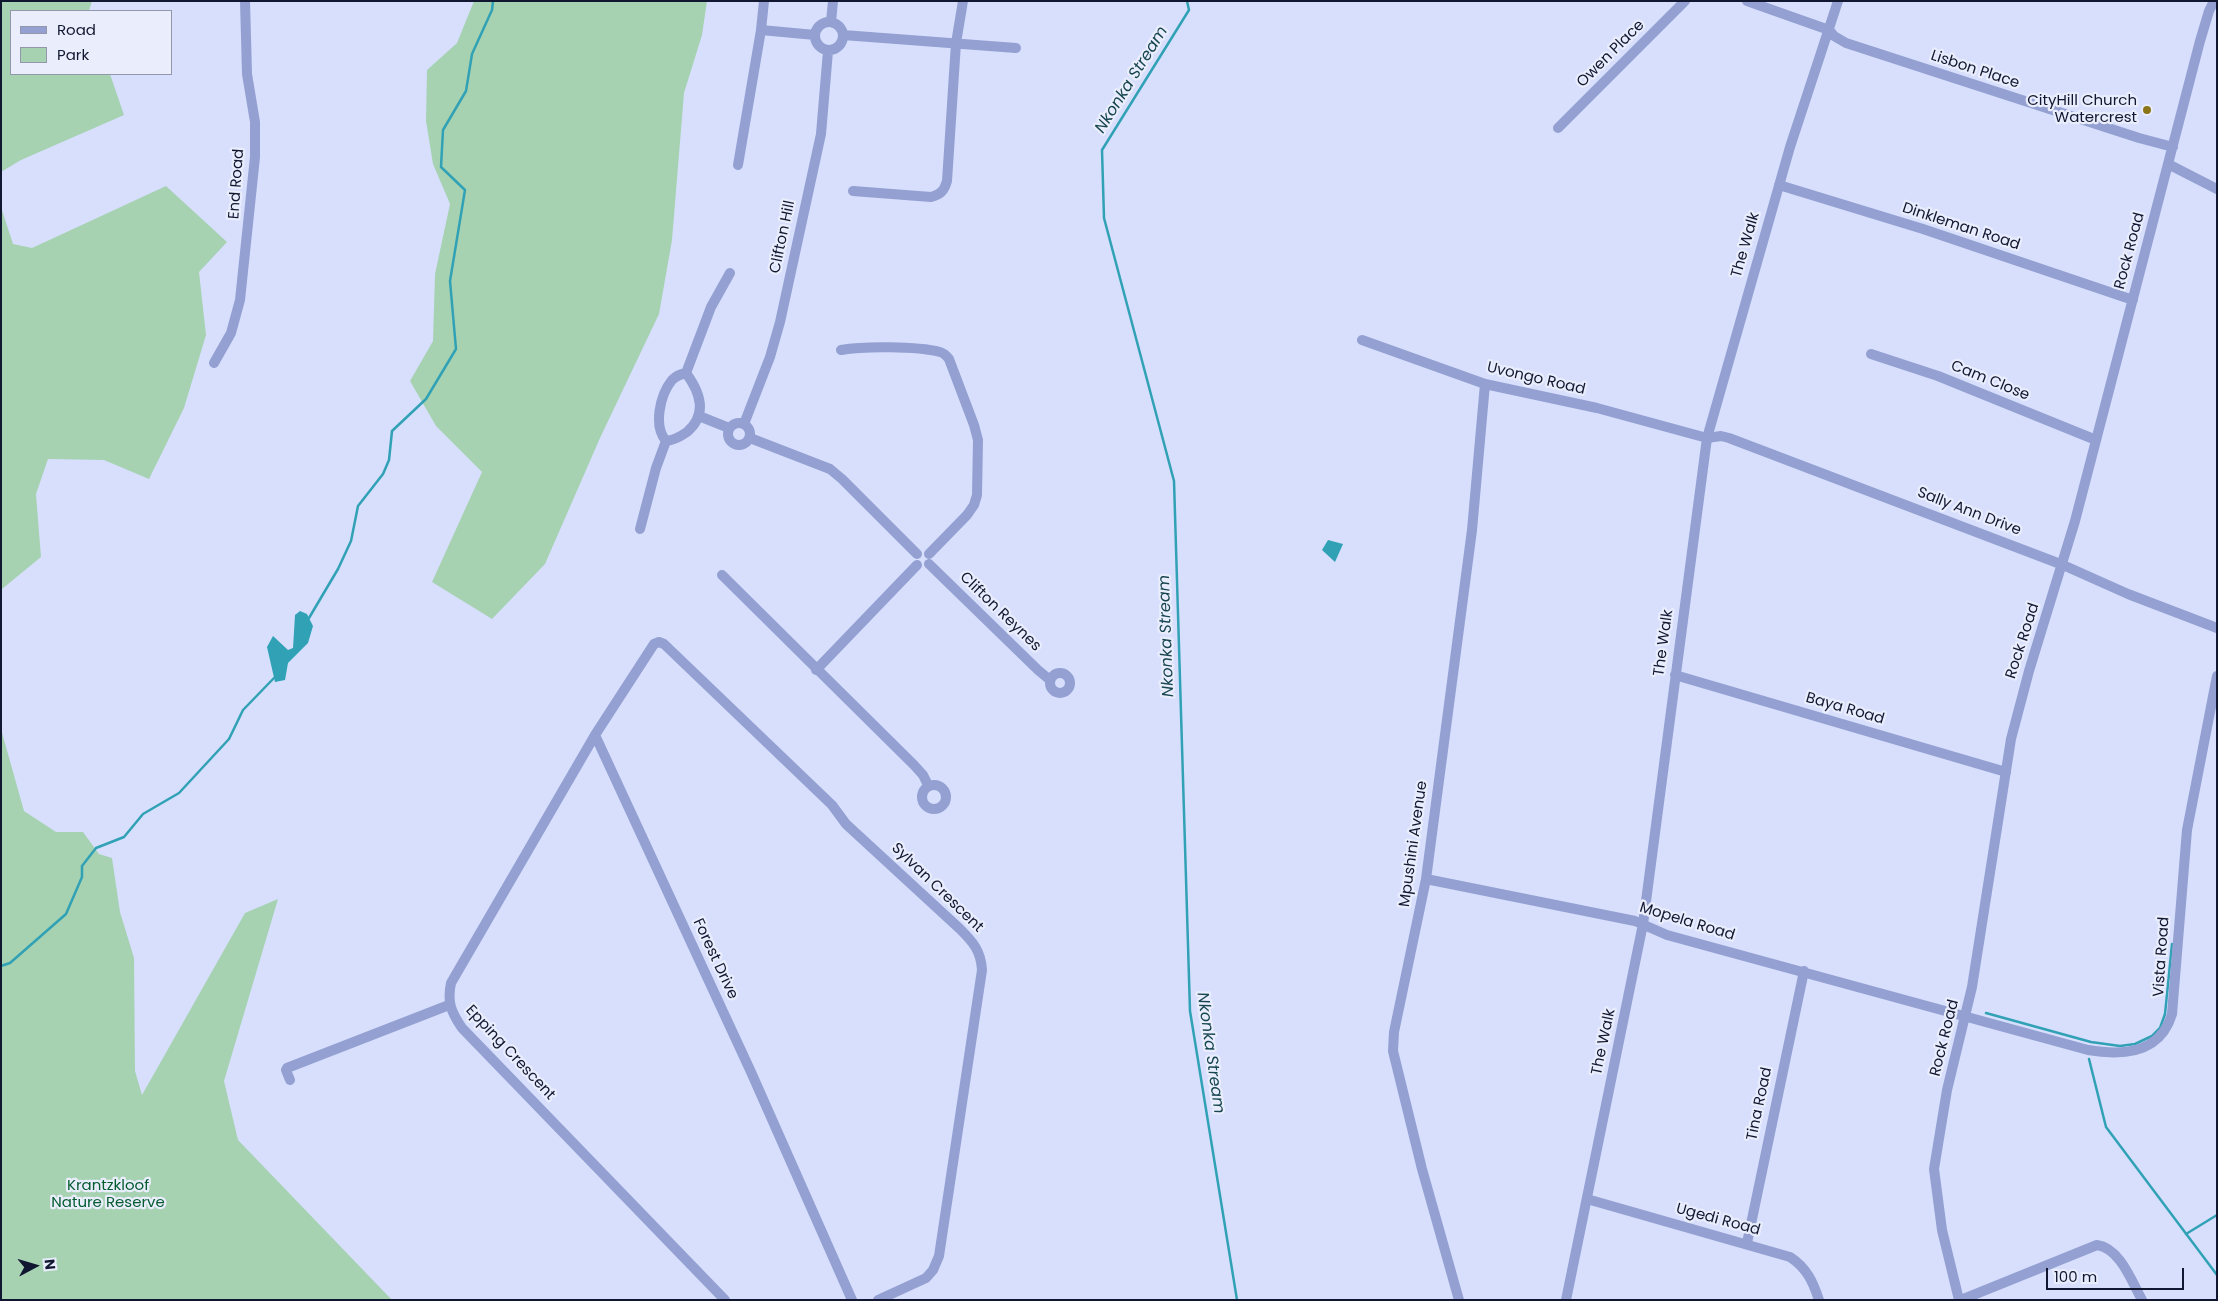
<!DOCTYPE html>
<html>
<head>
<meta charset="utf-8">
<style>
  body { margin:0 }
  #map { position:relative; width:2218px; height:1301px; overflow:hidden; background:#d7dffd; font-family:Poppins,sans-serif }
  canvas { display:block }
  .frame { position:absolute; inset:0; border:2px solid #121731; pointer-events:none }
  .legend { position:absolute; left:10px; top:10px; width:162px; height:65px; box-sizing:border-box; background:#e9edfc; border:1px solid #9397ab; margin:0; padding:6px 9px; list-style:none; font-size:15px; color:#121731 }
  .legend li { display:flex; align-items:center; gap:10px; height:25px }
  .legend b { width:25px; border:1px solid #9397ab }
  .north { position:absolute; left:10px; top:1241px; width:50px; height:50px; -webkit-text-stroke:4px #e9edfc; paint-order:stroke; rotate:84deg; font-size:14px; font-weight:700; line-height:20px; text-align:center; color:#121731 }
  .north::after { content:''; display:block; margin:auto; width:18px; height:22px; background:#121731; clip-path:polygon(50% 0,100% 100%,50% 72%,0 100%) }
  .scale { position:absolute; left:2046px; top:1268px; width:138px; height:22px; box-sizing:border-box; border:2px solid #121731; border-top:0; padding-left:6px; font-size:15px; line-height:18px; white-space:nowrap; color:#121731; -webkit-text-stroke:4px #e9edfc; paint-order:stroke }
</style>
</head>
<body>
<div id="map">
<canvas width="2218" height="1301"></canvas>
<div class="frame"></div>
<ul class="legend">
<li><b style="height:6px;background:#93a0d1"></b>Road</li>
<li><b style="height:14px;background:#a6d2b2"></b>Park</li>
</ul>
<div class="north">N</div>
<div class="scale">100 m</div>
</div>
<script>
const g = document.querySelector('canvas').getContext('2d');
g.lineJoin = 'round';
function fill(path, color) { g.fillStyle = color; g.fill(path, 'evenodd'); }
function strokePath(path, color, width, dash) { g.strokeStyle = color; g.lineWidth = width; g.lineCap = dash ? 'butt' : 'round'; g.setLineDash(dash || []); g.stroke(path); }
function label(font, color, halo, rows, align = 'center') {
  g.font = font + ' Poppins,sans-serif'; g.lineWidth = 4.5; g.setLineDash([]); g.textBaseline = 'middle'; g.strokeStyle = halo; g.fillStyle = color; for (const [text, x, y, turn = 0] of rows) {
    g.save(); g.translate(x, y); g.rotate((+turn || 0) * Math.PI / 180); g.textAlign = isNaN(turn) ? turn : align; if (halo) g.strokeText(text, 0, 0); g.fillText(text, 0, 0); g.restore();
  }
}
fill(new Path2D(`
  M1,1h91l-3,10h-78v63h99l14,41 -103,45 -20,12z
  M474,1h233l-5,34 -18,58 -12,147 -13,74 -59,124 -55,126 -53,55 -60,-37 50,-110 -46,-46 -26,-45 23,-40 2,-67 15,-70 -17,-40 -7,-43 1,-51 30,-27z
  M166,186l61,56 -28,30 7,63 -22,73 -35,71 -45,-19 -56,-1 -12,35 5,63 -39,32 -1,10v-392l12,37 19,4z
  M1,729l23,82 32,21h27l16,22 13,4 8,54 14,46 1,113 7,24 103,-182 33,-14 -54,182 14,59 154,160h-391z`), '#a6d2b2');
fill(new Path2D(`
  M1328,540l15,4 -8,18 -13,-12z
  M300,611l7,3 6,12 -5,17 -20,20 -3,17 -10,2 -8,-35 6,-11 15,14 5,-2 2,-33z`), '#31a1b5');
strokePath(new Path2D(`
  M1187,1l2,9 -87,140 2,68 70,263 16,530 47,289
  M309,618l29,-49 13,-28 7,-35 25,-32 6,-14 3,-29 34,-32 30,-50 -6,-68 15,-91 -24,-23 2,-37 23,-39 6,-37 20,-44 1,-9
  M1,966l9,-3 56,-49 16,-37v-11l14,-18 28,-11 19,-23 36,-21 50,-54 14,-29 31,-32
  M1986,1013l105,29 29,4 15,-2 17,-8 8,-8 5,-14 7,-70
  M2089,1059l17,68 111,148
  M2186,1234l31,-19`), '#31a1b5', 2.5);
strokePath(new Path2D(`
  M1747,1l82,29 5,6 12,7 293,95 34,9
  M815 36a14 14 0 1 1 28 0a14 14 0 1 1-28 0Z
  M831,22l2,-21
  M761,30l54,5
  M843,35l173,13
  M1558,128l127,-127
  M2168,164l49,25
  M738,165l23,-135 3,-29
  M1779,185l144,44 210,71
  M853,191l78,6c10,-3 13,-6 16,-16l9,-138 7,-42
  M1362,340l123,44 112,24 110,30 14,-2 8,2 334,127 65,29 89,34
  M841,350c22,-4 76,-4 99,2 4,1 6,3 9,7l25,66 4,15 -1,55 -3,10 -7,10 -38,39
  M1871,354l67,22 158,64
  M214,363l17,-30 9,-33 15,-143v-35l-8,-48 -2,-73
  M699,416l30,12
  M728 434a11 11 0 1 1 22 0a11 11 0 1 1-22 0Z
  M744,424l26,-67 10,-35 41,-188 7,-83
  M750,438l80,31 12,10 75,75
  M666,441c-13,-15 -6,-46 6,-61 4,-4 9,-6 14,-7l25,-66 19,-34
  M666,441c8,-1 14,-4 21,-9 21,-18 13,-40 -1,-59
  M640,529l16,-61 10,-27
  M929,564l109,106 12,10
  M722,575l192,190 9,10 5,10
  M816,670l101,-105
  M1050 683a10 10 0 1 1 20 0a10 10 0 1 1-20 0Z
  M1675,675l331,97
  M595,735l-144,248c-4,19 0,29 11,45l263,272
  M922 797a12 12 0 1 1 24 0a12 12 0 1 1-24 0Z
  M1426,879l209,42 32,14 421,115c35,6 72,4 84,-36l15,-184 30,-154
  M290,1080l-4,-10 1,-2 162,-63
  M1587,1199l203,58c17,11 23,25 29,43
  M1747,1243l57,-272
  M852,1300l-101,-228 -156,-337 59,-91 5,-2 5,2 168,161 14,19 114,105c13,13 21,22 22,41l-43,286 -6,14 -7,8 -48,22
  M1459,1300l-37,-131 -29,-118 1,-19 32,-153 46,-349 13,-146
  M1566,1300l77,-376 64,-486 83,-291 48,-146
  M1959,1300l-17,-70 -8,-61 13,-79 25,-103 39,-248 18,-68 46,-150 125,-480 9,-30 5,-10
  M1961,1300l136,-55c23,3 35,37 45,55`), '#93a0d1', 10);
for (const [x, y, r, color] of [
  [2147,110,5,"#8c7418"]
]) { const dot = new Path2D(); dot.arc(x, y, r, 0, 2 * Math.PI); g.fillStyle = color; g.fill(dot); strokePath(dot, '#e9edfc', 2); }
label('15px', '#121731', '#e9edfc', [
  ["Owen Place",1611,54,-45],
  ["Lisbon Place",1975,70,18],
  ["End Road",237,184,-86],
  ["Dinkleman Road",1961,227,18],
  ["Clifton Hill",783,237,-78],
  ["The Walk",1746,245,-74],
  ["Rock Road",2130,251,-75],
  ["Uvongo Road",1536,379,13],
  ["Cam Close",1990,381,22],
  ["Sally Ann Drive",1969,512,21],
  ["Clifton Reynes",1000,612,44],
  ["Rock Road",2023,641,-72],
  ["The Walk",1664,643,-82],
  ["Baya Road",1845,709,16],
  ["Mpushini Avenue",1414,844,-82],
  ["Sylvan Crescent",937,888,44],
  ["Mopela Road",1687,922,17],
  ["Vista Road",2162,957,-86],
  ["Forest Drive",715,959,65],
  ["Rock Road",1945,1038,-76],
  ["The Walk",1604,1042,-78],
  ["Epping Crescent",510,1053,47],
  ["Tina Road",1760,1104,-78],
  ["Ugedi Road",1718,1220,15]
]);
label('15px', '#121731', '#e9edfc', [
  ["CityHill Church",2137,101],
  ["Watercrest",2137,118]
], 'right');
label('15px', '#055c2f', '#e9edfc', [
  ["Krantzkloof",108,1186],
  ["Nature Reserve",108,1203]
]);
label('italic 16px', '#174650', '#e9edfc', [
  ["Nkonka Stream",1132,80,-58],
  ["Nkonka Stream",1167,636,-92],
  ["Nkonka Stream",1210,1053,82]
]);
</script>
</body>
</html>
